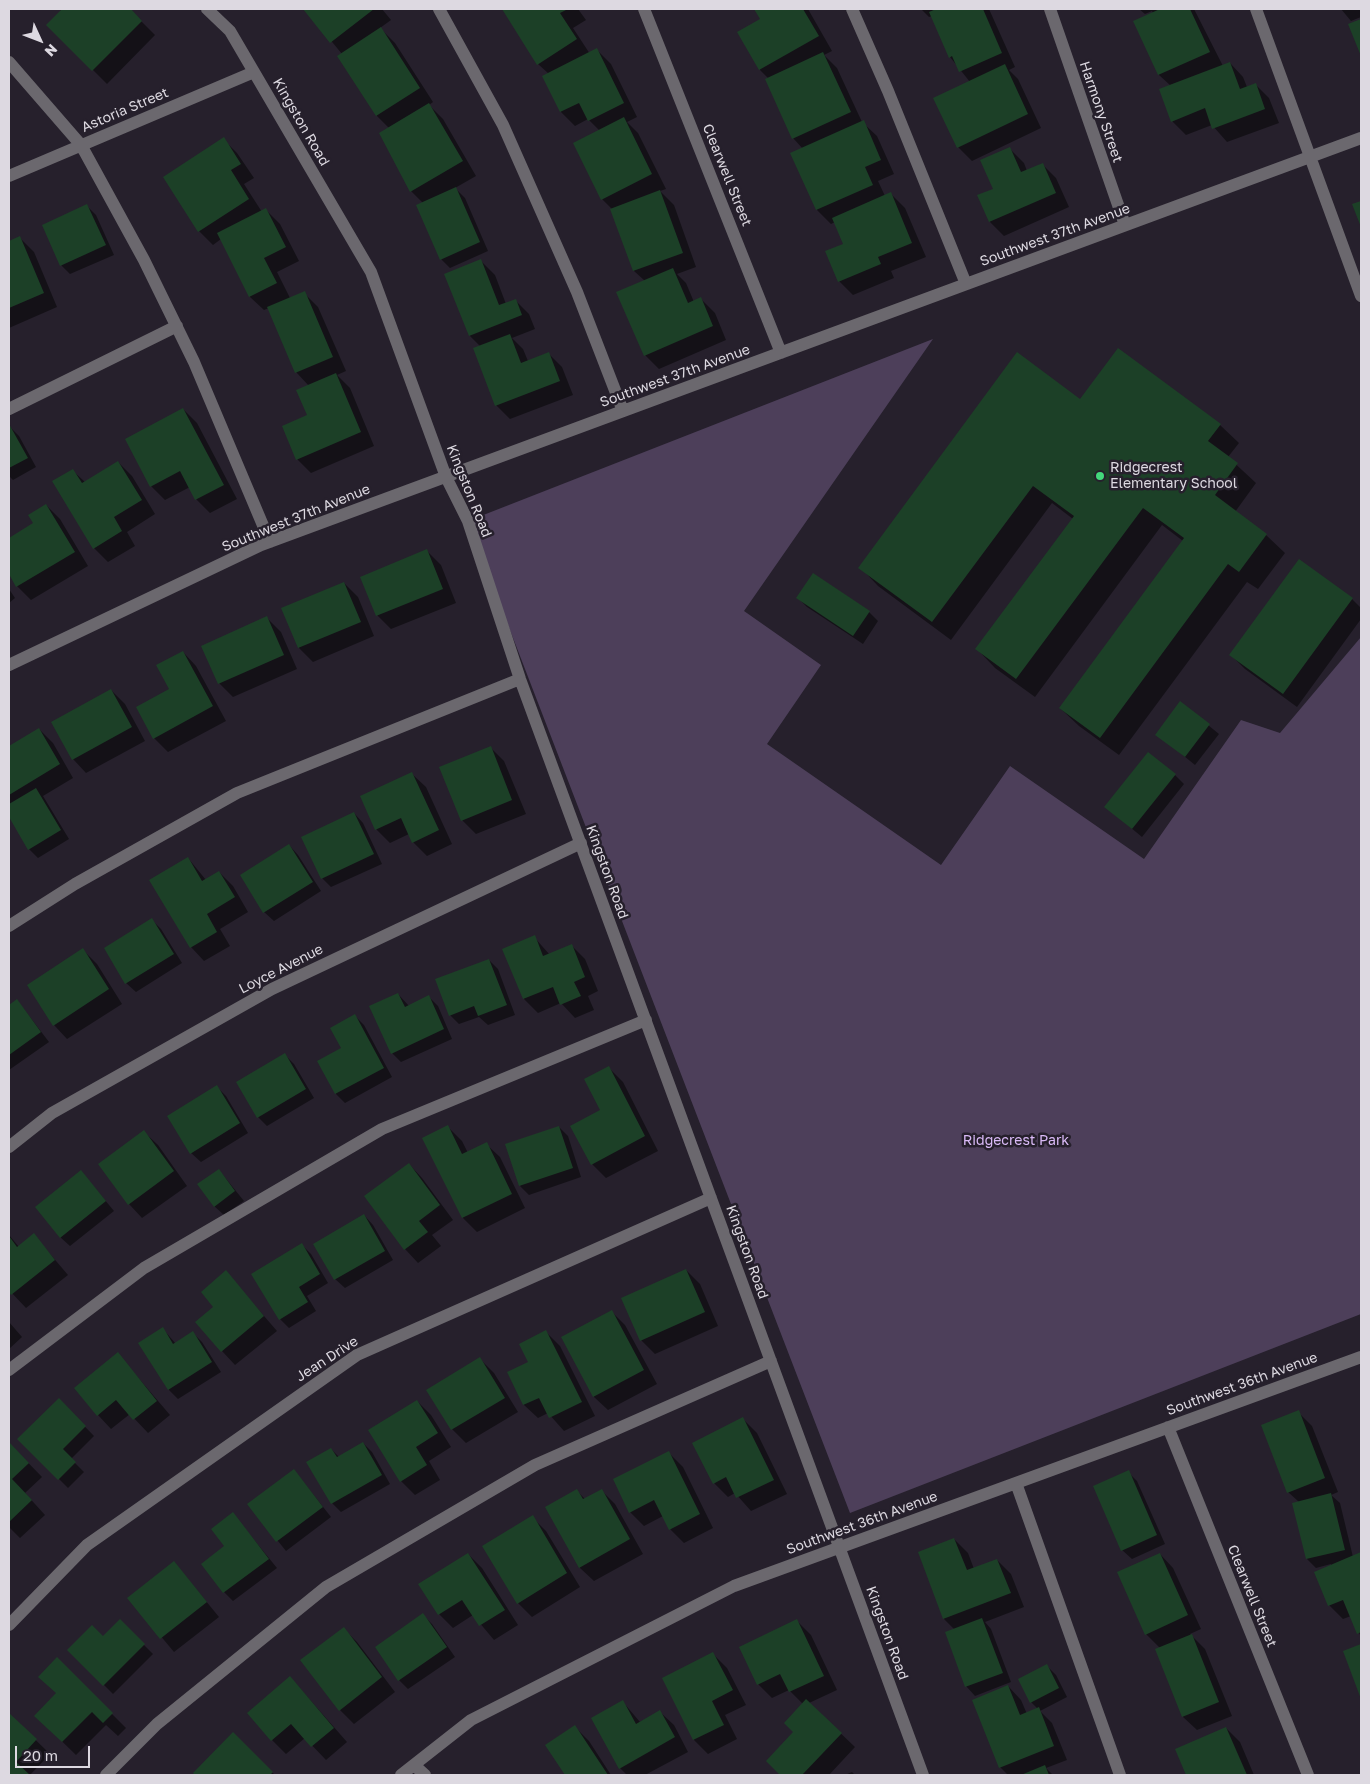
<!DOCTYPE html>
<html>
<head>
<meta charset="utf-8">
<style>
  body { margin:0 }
  #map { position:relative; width:1370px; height:1784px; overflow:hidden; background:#26202c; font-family:"Golos Text",sans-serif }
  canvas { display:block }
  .frame { position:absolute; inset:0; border:10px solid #ddd9e1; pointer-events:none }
  .north { position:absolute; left:15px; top:15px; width:50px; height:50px; -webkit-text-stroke:4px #26202c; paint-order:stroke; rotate:133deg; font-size:14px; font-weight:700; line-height:20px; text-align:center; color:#ddd9e1 }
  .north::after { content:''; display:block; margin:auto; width:18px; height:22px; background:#ddd9e1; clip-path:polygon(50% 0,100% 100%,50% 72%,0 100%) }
  .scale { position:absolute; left:15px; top:1746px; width:75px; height:22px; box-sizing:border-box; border:2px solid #ddd9e1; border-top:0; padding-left:6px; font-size:15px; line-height:18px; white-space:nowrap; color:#ddd9e1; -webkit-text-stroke:4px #26202c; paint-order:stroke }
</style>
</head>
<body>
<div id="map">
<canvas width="1370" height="1784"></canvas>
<div class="frame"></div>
<div class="north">N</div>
<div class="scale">20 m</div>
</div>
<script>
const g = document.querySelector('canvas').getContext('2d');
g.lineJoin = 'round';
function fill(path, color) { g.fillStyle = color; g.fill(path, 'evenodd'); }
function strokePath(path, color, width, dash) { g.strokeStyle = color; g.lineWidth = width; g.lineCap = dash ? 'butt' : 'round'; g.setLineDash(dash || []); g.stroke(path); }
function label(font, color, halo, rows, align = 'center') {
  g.font = font + ' "Golos Text",sans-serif'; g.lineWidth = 5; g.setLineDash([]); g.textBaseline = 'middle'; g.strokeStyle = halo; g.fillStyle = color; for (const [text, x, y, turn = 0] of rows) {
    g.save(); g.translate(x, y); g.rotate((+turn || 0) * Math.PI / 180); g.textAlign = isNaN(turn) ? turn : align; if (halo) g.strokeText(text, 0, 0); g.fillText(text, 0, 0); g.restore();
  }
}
fill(new Path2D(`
  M933,339l-189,272 77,54 -54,79 174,121 69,-99 134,93 97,-139 39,13 81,-96v677l-511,199 -382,-992z`), '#4d3f5a');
fill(new Path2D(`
  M59,9h70l26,26 -48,49 -59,-59 13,-14z
  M305,9h77l9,11 -11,8 15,15 38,59 -4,3 14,14 33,57 -21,12 10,10 23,53 -38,17 -9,-9 -18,-56 -12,-12 -30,-58 8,-5 -12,-12 -38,-60 3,-2z
  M504,9h74l8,11 -13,8 17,26 7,-4 14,14 26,53 -10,5 11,11 28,56 -6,2 14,14 22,62 -19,7 9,9 8,19 7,-3 14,14 11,27 -67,29 -14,-14v-74l-11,-10 -22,-62 -10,-10 -2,-68 -12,-12 -13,7 -14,-14 -17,-35 5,-3 -11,-10z
  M755,9h53l24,42 -8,4 13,13 25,54 15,14 17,38 -16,7 7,15 6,-2 14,14 21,49 -35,14 3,7 -41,17 -14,-14 5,-37 -9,-22 -4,2 -14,-14 -25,-56 11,-5 -10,-11 -24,-59 -9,-9 1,-50z
  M921,9h68l26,58 -6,3 9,9 23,49 -69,33 -14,-14 12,-65 -20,-25 -18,-41 -3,1z
  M1139,9h55l29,57 7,-3 13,14 4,10 8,-3 14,14 10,25 -52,19 -15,-17 -26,10 -14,-14 -1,-35 -12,-11 -24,-53 18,-9 -1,-2 -7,3z
  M1341,9h20v8l-10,4z
  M223,139l14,14 17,25 -10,6 18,28 4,-2 14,14 19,37 -22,11 13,26 14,-5 14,14 28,64 -9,4 13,13 24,58 -63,27 -14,-14 12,-43v-30l-13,-14 -27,-64 -5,2 -14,-13 -29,-58 -8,6 -14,-14z
  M1010,149l14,14 3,8 15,-7 14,14 13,29 -65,29 -14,-14 -11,-26 15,-6z
  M87,206l9,9 18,40 -44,19 -9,-9z
  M20,238l14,14 23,55 -48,21v-86z
  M481,261l14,14 11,29 9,-4 14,14 6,15 -23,9 11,11 5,12 20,-8 14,14 11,28 -63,24 -14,-14 -15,-58 -11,-11 -24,-61z
  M1080,401l140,24 19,18 -11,14 28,26 -21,29 31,23 19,18 -27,36 -11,-7 -128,173 -40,-29 -19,-18 123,-167 -21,-16 -127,172 -40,-29 -18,-19 96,-130 -21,-16 -101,137 -73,-54 -18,-19z
  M183,409l14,14 40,76 -27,14 -14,-14 -6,-12 -25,13 -14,-14z
  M10,427l9,9 17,31 -23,13 -4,-4z
  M118,462l14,14 23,38 -28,18 8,14 -27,16 -14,-14 -40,-66 19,-11 12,11z
  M46,505l14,14 28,47 -57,34 -14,-14 -8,-14v-33l25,-15z
  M427,551l14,14 15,38 -65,26 -14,-14z
  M344,583l14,14 16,39 -61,26 -14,-14 -16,-39z
  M9,589l6,9 -6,5z
  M798,598l71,14 9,9 -15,23 -56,-37z
  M1352,599l9,9v11l-64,88 -52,-38 -14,-14z
  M267,618l14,14 16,37 -64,28 -14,-14 -16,-36z
  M183,652l13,14 30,55 -58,31 -14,-14 -16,-31 33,-18z
  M111,690l14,14 20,37 -59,32 -13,-14z
  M1181,703l38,31 -24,31 -38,-31z
  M39,729l14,14 20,35 -30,18 26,43 -31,19 -9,-9 -20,-35v-67z
  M490,747l14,14 22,53 -50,20 -14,-14z
  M412,774l14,13 26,57 -25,12 -14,-14 -4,-8 -19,9 -14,-14z
  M1175,775l9,9 -42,53 -36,-30z
  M354,813l9,10 19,41 -51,23 -9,-9z
  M289,845l9,10 23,36 -47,30 -10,-9z
  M188,858l18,22 13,-8 14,14 15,26 -28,17 10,17 -26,15 -13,-14z
  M152,920l9,9 21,34 -46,29 -10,-9z
  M534,937l16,18 21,-10 14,14 13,32 -10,5 6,14 -19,8 -14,-15 -23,10 -14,-14 -20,-50z
  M83,950l14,14 25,40 -55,35 -13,-14z
  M489,960l9,9 17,46 -27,10 -9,-8 -20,7 -9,-9z
  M398,994l11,12 20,-9 9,9 14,33 -51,23 -9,-9z
  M17,1000l32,42 -40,28v-64z
  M355,1016l9,9 28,52 -47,26 -9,-9 -17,-32 24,-14z
  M285,1055l9,9 20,34 -47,28 -9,-9z
  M609,1068l14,14 35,69 -52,27 -14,-14z
  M217,1087l9,9 22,37 -47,29 -10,-9z
  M448,1127l14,14 6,12 18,-9 14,13 25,51 -48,24 -14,-14z
  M559,1127l9,9 13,41 -52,18 -9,-9z
  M144,1132l14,13 29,41 -45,32 -13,-14z
  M409,1164l13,14 31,42 -21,15 9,11 -23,17 -13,-14z
  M219,1170l25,31 -20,14 -10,-9z
  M81,1171l33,40 -44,35 -10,-9z
  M364,1215l9,10 20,35 -48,28 -10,-9 -20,-35z
  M9,1235l10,12 15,-12 34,40 -42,33 -17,-18z
  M302,1245l9,9 17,29 -21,13 9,15 -27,17 -9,-9z
  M686,1270l14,14 18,42 -63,28 -14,-14z
  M226,1272l51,59 -42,34 -13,-14 -7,-44z
  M611,1311l14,14 32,59 -49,26 -14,-13 -32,-59z
  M9,1322l13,15 -13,12z
  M163,1329l13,15 17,-11 9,9 19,30 -43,27 -9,-9 -29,-47z
  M546,1332l14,14 35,70 -31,15 -16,-18 -10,5 -14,-13 -16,-32 22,-11z
  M118,1354l52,61 -22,18 -18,-19 -19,15 -13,-14z
  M480,1359l14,14 24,39 -52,31 -14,-14z
  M59,1400l35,36 -23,23 13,13 -16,16 -49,-49z
  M417,1401l14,14 20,32 -22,14 11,19 -25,15 -14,-14z
  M1298,1412l14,14 26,66 -7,3 9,8 13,54 8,-3v83l-10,-21 -8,3 -14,-14 2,-41 -15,4 -9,-9 -13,-55 5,-2 -11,-10z
  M743,1419l14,14 30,61 -36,17 -16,-18 -7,4 -14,-14z
  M9,1443l33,34 -17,16 20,22 -25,23 -11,-11z
  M363,1443l9,9 18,32 -49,28 -9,-9 -1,-54 8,8z
  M669,1453l14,14 30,61 -29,15 -14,-14 -7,-13 -19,10 -14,-14z
  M294,1470l37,47 -45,34 -37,-46z
  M1128,1472l9,9 28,63 -33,15 -10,-9z
  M601,1490l14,14 28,50 -49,27 -14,-13 -33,-60 30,-17 8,8z
  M233,1514l44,54 -44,33 -9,-9 2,-45z
  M532,1517l14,14 34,56 -48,30 -14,-14z
  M954,1539l14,14 6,16 23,-9 14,14 13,33 -39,15 6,7 20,53 -36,14 -9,-10 -11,-56 -11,-11 -25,-66z
  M468,1554l14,14 36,57 -24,15 -21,-25 -20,13 -14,-14z
  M1160,1554l13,14 28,61 -11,5 15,15 27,67 -35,14 -14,-13 -27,-67 4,-2 -14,-14z
  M174,1562l45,55 -45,35 -45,-54z
  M423,1615l9,9 23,33 -47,32 -9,-9z
  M120,1621l33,33 -40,40 -44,-44 35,-12z
  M797,1621l14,14 26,55 -28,13 46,44 -26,28h-48l-14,-14 28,-29 8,-28 -14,-14 -17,8 -14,-14z
  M344,1629l13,13 38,50 -41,32 -14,-14z
  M713,1654l14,14 19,37 -21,10 12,24 -29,15 -14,-14 -30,-61z
  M57,1659l69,69 -8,8 -12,-11 -30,30 -40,-39 21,-22z
  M1047,1666l9,9 11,22 -27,14 12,12 15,37 -21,8 7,7h-45l-8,-8 8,-81 13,14 6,14 11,-5 -7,-7z
  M290,1677l57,65 -21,18 -21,-22 -19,16 -14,-14z
  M623,1702l17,20 20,-10 14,13 14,27 -43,23h-18l-7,-7z
  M9,1714l41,40 -20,21h-21z
  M575,1727l14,14 22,34h-45l-20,-30z
  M1226,1728l14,14 14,33h-66l-12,-25z
  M233,1734l42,41h-79l-1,-2z
  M852,1772l3,3h-10z`), '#0007');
fill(new Path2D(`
  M62,9h69l11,12 -50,50 -46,-46z
  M303,9h71l-44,34z
  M502,9h66l-8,4 17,26 -40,26z
  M754,9h49l16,27 -60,34 -22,-38 23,-13z
  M936,9h47l19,44 -43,19 -7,-16 -3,2 -20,-46z
  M1160,9h30l20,43 -52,23 -25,-54z
  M1361,19v37l-13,-32z
  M381,27l39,61 -44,28 -39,-60z
  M597,48l27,55 -36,18 -9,-18 -19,9 -18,-36z
  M823,52l28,60 -59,27 -27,-60z
  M1230,62l10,27 16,-6 9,26 -53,20 -7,-21 -34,14 -12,-33z
  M1005,64l23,50 -71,34 -24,-50z
  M429,103l34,58 -53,31 -31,-59z
  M624,117l28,57 -51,26 -28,-57z
  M864,120l17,40 -16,7 8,18 -57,25 -26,-57z
  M224,137l17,27 -10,6 18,29 -51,33 -35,-55z
  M1010,147l11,25 22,-9 13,30 -67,29 -12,-27 16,-6 -13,-29z
  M456,187l24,55 -40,18 -24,-55z
  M660,190l23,63 -50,18 -23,-62z
  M891,192l21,51 -34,14 3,7 -43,18 -13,-31 18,-7 -11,-26z
  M1361,201v26l-9,-23z
  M87,204l19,41 -46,21 -18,-41z
  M266,208l20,39 -22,11 13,25 -28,14 -32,-64z
  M20,236l24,57 -35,15v-67z
  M481,259l18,46 17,-6 6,16 -53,21 -25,-62z
  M673,268l15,35 13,-6 12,29 -69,30 -28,-64z
  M305,291l28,66 -38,16 -28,-66z
  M510,334l11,29 28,-11 11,29 -65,25 -22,-58z
  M1118,348l103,76 -13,17 30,22 -23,32 52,39 -28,38 -11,-8 -128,174 -41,-30 125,-170 -41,-30 -127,171 -41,-30 99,-133 -41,-30 -101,136 -74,-54 159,-216 63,47z
  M336,373l25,59 -65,28 -14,-34 25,-11 -11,-25z
  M183,408l41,77 -29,15 -15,-29 -30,16 -25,-48z
  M9,424l19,34 -19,10z
  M118,461l24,39 -28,17 8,14 -29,18 -41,-68 21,-12 9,14z
  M46,504l29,48 -59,35 -7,-13v-36l24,-15 -5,-8z
  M427,549l16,40 -67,27 -16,-39z
  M1299,559l54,39 -70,96 -54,-39z
  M813,573l57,38 -17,25 -57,-38z
  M344,582l17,40 -63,26 -17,-40z
  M267,616l17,39 -66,29 -17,-38z
  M183,651l30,55 -60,33 -17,-32 33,-18 -13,-24z
  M111,689l21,38 -60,33 -21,-38z
  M1180,701l30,23 -25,33 -30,-22z
  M39,728l21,36 -51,31v-49z
  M491,746l21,54 -51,21 -22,-54z
  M1148,752l28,22 -44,55 -28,-22z
  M412,772l27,58 -27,13 -11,-25 -26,12 -15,-34z
  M36,788l25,42 -33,20 -19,-33v-13z
  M354,812l20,42 -53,25 -20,-42z
  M289,844l24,38 -50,31 -23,-38z
  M188,857l14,24 17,-10 16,26 -28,17 10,18 -27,16 -41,-68z
  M152,918l22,36 -49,30 -21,-36z
  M535,935l8,21 29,-12 13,33 -11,5 7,14 -21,9 -7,-18 -30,12 -21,-50z
  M83,948l26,41 -56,37 -26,-41z
  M489,959l18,46 -29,11 -4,-10 -25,10 -14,-37z
  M398,993l7,14 24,-12 15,34 -53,25 -22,-48z
  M17,999l24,33 -32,23v-50z
  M355,1014l29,54 -49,26 -18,-33 24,-13 -11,-20z
  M285,1053l21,36 -49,29 -21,-36z
  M609,1066l36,70 -54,29 -21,-39 30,-16 -16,-31z
  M217,1085l23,38 -50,31 -23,-38z
  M448,1125l14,29 25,-12 25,52 -50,24 -40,-80z
  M559,1126l14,42 -54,18 -14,-42z
  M144,1130l30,41 -46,34 -30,-41z
  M409,1163l31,42 -21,16 9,11 -24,18 -40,-54z
  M219,1169l16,22 -21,16 -17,-23z
  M81,1170l25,31 -46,37 -25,-31z
  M364,1214l21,37 -51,29 -21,-36z
  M34,1233l21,27 -44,35 -2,-3v-56l8,11z
  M302,1243l18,31 -21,13 9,15 -29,18 -28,-46z
  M686,1269l19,43 -65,29 -19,-43z
  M226,1270l38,46 -43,36 -26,-30 18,-15 -12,-15z
  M612,1310l32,60 -51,27 -32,-60z
  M163,1327l10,17 20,-13 19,31 -44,28 -30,-47z
  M546,1330l36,72 -33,16 -10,-20 -16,7 -16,-33 21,-10 -9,-18z
  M118,1352l39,49 -24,19 -17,-20 -19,16 -23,-28z
  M480,1357l25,41 -54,32 -25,-40z
  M59,1398l27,28 -23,23 13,13 -18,18 -41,-41z
  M417,1400l21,33 -22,14 11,18 -27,17 -32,-52z
  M1299,1410l26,68 -38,15 -26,-68z
  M743,1417l31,63 -38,18 -10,-21 -13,7 -21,-41z
  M9,1442l20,21 -17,16 20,21 -23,22z
  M363,1442l19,33 -51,29 -25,-42 25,-14 6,9z
  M669,1451l31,63 -31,16 -15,-30 -25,13 -16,-34z
  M294,1469l29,38 -47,35 -29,-38z
  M1129,1470l28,65 -36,16 -28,-65z
  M577,1489l6,10 19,-10 28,50 -51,29 -34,-61z
  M1331,1493l14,57 -39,9 -14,-56z
  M233,1512l36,47 -46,34 -22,-29 23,-18 -13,-17z
  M533,1515l34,58 -50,31 -35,-58z
  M954,1538l13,32 30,-11 14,34 -68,26 -25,-67z
  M1361,1552v80l-4,2 -14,-34 -15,6 -14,-34z
  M468,1553l37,57 -26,16 -17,-26 -24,15 -20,-31z
  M1160,1553l28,62 -43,20 -28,-63z
  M174,1561l33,41 -47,37 -33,-41z
  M423,1613l24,34 -49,34 -23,-34z
  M982,1618l21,55 -38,14 -20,-55z
  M120,1619l25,25 -42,42 -36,-36 25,-25 11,11z
  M797,1619l27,57 -35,16 -9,-18 -23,11 -18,-38z
  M344,1627l38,50 -43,34 -39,-51z
  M1192,1634l27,68 -37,15 -27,-68z
  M1361,1644v55l-18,-48z
  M713,1652l20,38 -21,11 12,24 -31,15 -31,-62z
  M57,1657l56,56 -10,10 -11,-11 -30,30 -28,-26 22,-23 -18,-16z
  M1047,1664l12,24 -29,15 -12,-24z
  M290,1676l44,52 -23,19 -20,-23 -20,17 -24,-28z
  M1008,1685l12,30 19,-8 15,39 -55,22 -27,-68z
  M806,1699l36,34 -40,42h-22l-14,-14 27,-29 -9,-9z
  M623,1700l13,24 24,-14 15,27 -56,32 -28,-51z
  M9,1713l28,26 -21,23 14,13h-21z
  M575,1725l33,50h-43l-20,-30z
  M1226,1727l21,48h-61l-11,-26z
  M233,1732l40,40 -3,3h-75l-2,-2z
  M1045,1765l4,10h-28z`), '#1c4027');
strokePath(new Path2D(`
  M207,9l23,22 141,241 75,205 22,44 52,158 403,1096
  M439,9l64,116 74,167 46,119
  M644,9l137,344
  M852,9l36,82 78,193
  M1050,9l75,216
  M1256,9l105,287
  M9,62l72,83 63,115 50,102 76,180
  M9,176l245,-104
  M9,409l168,-83
  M9,665l252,-120 1100,-407
  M9,926l66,-42 162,-91 283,-114
  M9,1147l43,-34 220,-124 309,-146
  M9,1370l135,-102 238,-139 264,-109
  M1168,1427l140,348
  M1016,1483l104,292
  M9,1625l78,-80 270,-190 354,-157
  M414,1765l11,10
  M106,1775l51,-51 169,-137 209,-122 236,-104
  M401,1775l70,-55 263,-134 627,-229`), '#6b686e', 12);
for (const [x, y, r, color] of [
  [1100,476,5,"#43d77b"]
]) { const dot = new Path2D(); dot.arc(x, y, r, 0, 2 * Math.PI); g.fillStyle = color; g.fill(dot); strokePath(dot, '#26202c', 2); }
label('14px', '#ddd9e1', '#26202c', [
  ["Astoria Street",125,110,-23],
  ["Harmony Street",1101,112,71],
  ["Kingston Road",301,122,60],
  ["Clearwell Street",727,175,68],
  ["Southwest 37th Avenue",1055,235,-20],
  ["Southwest 37th Avenue",675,376,-20],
  ["Kingston Road",469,491,68],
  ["Southwest 37th Avenue",296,518,-22],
  ["Kingston Road",607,872,70],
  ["Loyce Avenue",281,969,-27],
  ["Kingston Road",747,1252,70],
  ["Jean Drive",327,1359,-33],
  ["Southwest 36th Avenue",1242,1384,-20],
  ["Southwest 36th Avenue",862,1523,-20],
  ["Clearwell Street",1252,1596,68],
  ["Kingston Road",887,1633,70]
]);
label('14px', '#ddd9e1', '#26202c', [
  ["Ridgecrest",1110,468],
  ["Elementary School",1110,484]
], 'left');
label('14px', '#dabaf7', '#26202c', [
  ["Ridgecrest Park",1016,1141]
]);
</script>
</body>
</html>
